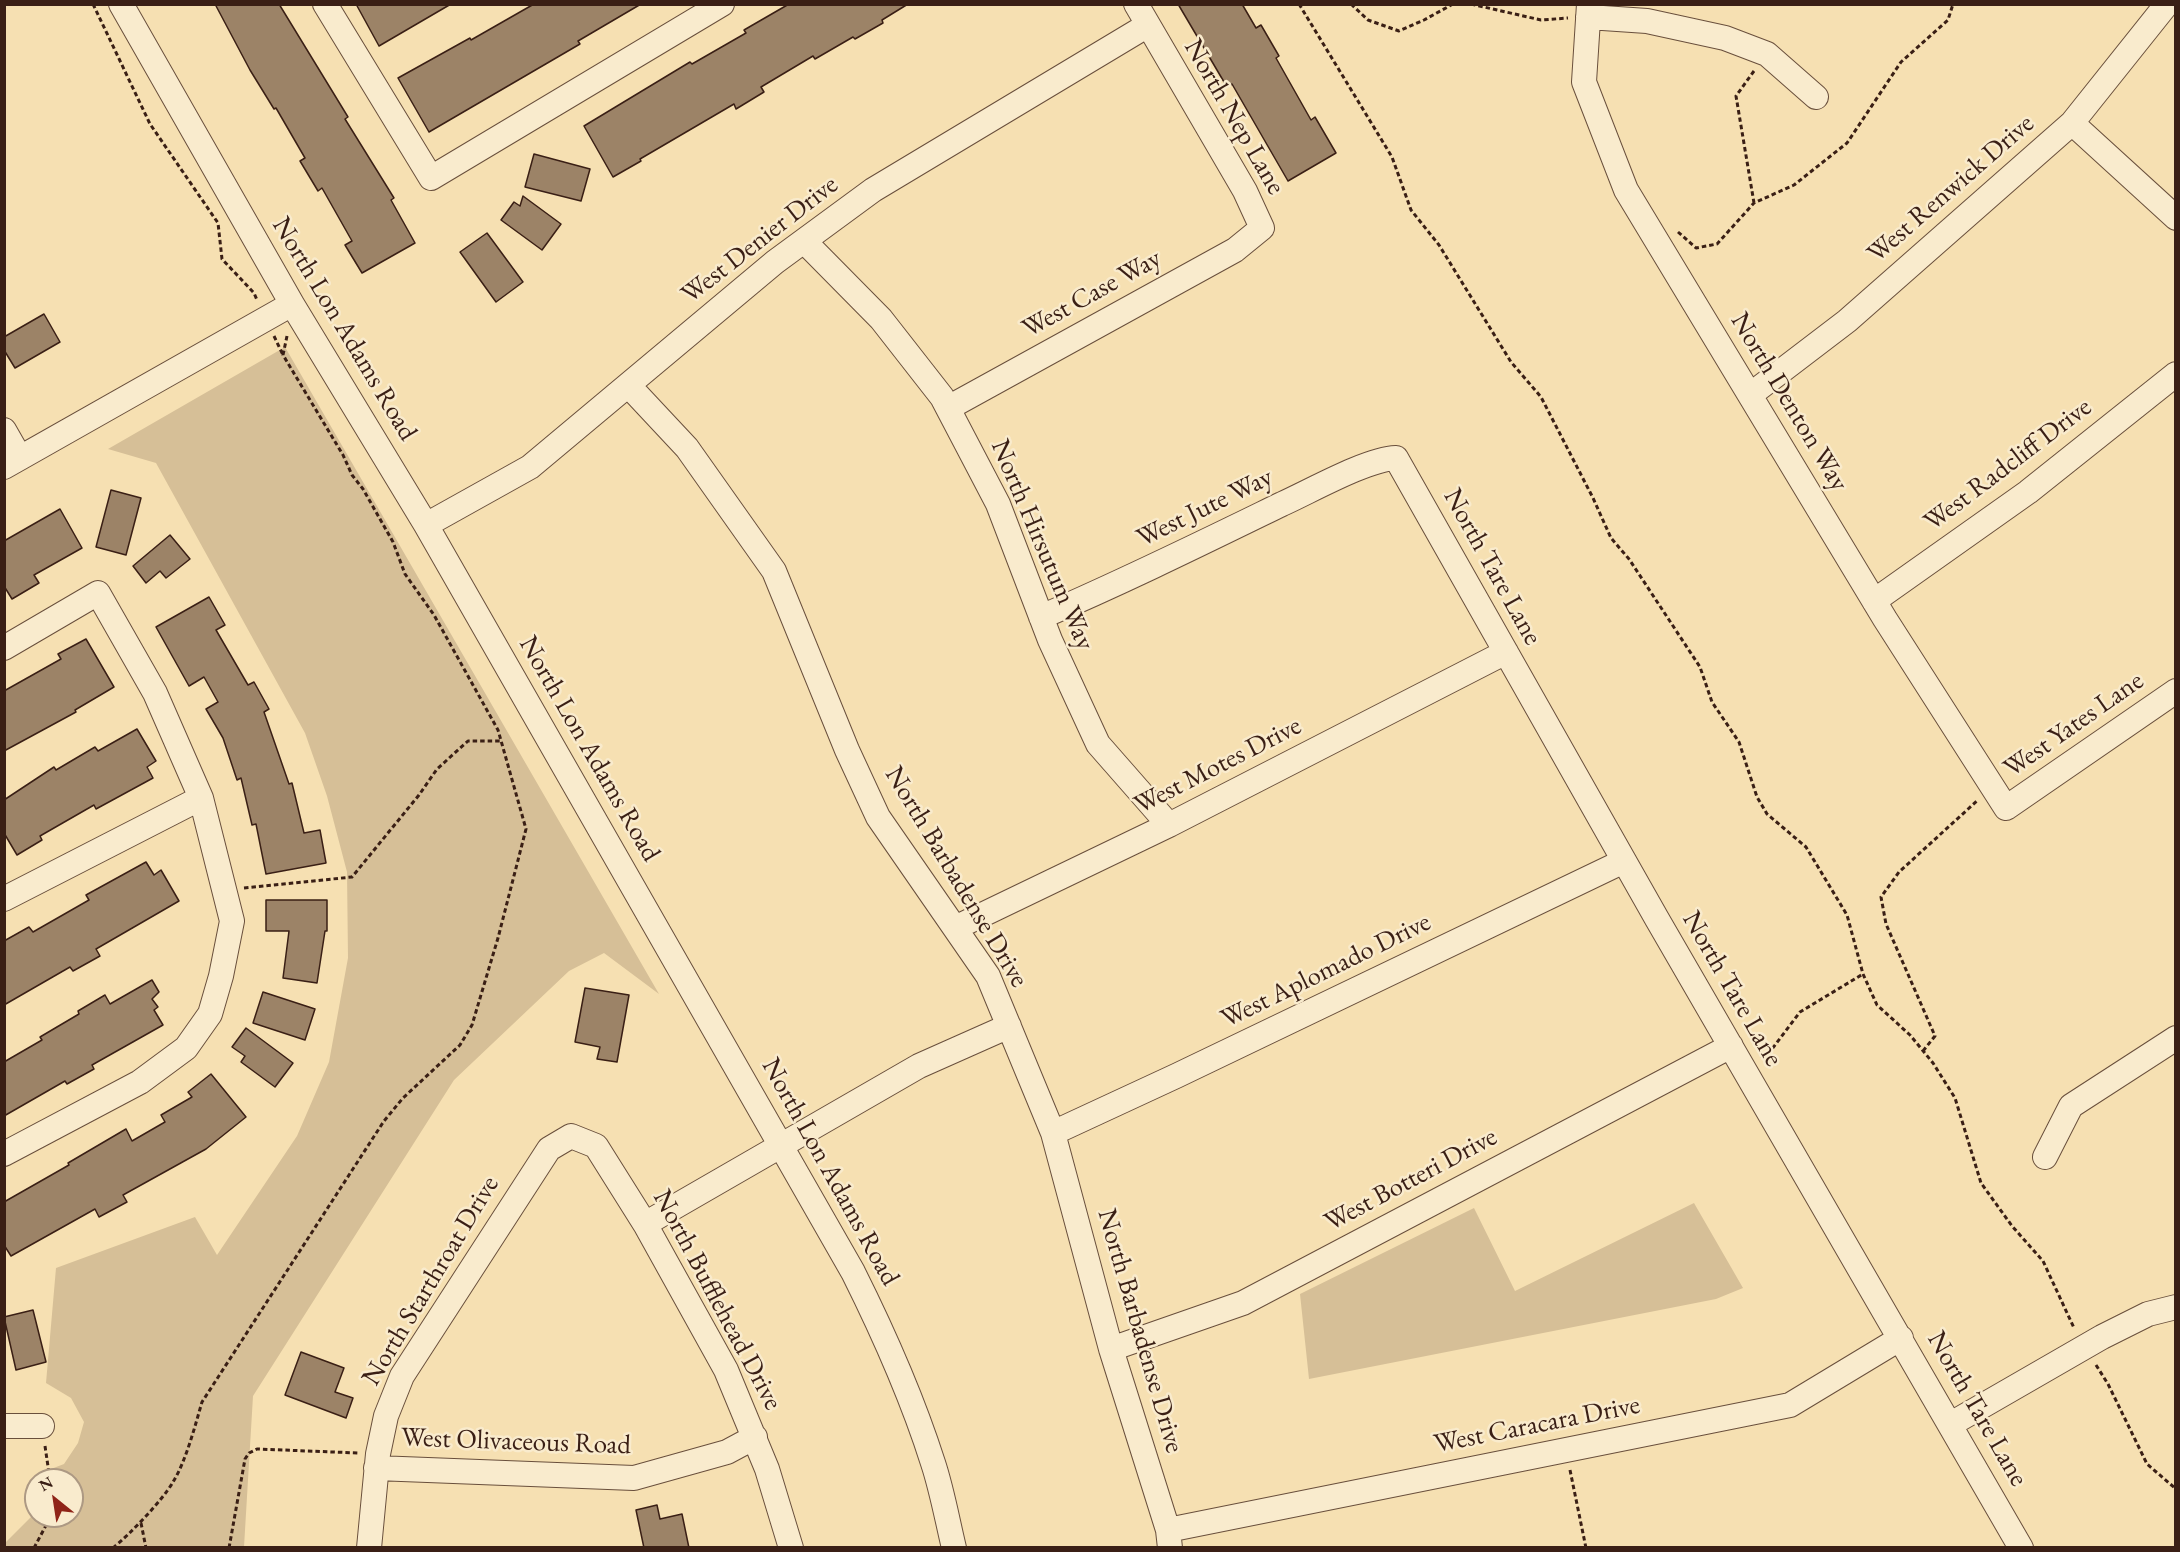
<!DOCTYPE html>
<html>
<head>
<meta charset="utf-8">
<style>
  body { margin:0 }
  #map { position:relative; width:2180px; height:1552px; overflow:hidden; background:#f6e0b2; font-family:"EB Garamond",serif }
  canvas { display:block }
  .frame { position:absolute; inset:0; border:6px solid #3a1f15; pointer-events:none }
  .north { position:absolute; left:24px; top:1468px; width:60px; height:60px; box-sizing:border-box; background:#f9ebcd; border:2px solid #ad9983; border-radius:50%; rotate:330deg; font-size:16px; font-weight:700; line-height:24px; text-align:center; color:#3a1f15 }
  .north::after { content:''; display:block; margin:auto; width:21px; height:27px; background:#8f2418; clip-path:polygon(50% 0,100% 100%,50% 72%,0 100%) }
</style>
</head>
<body>
<div id="map">
<canvas width="2180" height="1552"></canvas>
<div class="frame"></div>
<div class="north">N</div>
</div>
<script>
const g = document.querySelector('canvas').getContext('2d');
g.lineJoin = 'round';
function fill(path, color) { g.fillStyle = color; g.fill(path, 'evenodd'); }
function strokePath(path, color, width, dash) { g.strokeStyle = color; g.lineWidth = width; g.lineCap = dash ? 'butt' : 'round'; g.setLineDash(dash || []); g.stroke(path); }
function label(font, color, halo, rows, align = 'center') {
  g.font = font + ' "EB Garamond",serif'; g.lineWidth = 5; g.setLineDash([]); g.textBaseline = 'middle'; g.strokeStyle = halo; g.fillStyle = color; for (const [text, x, y, turn = 0] of rows) {
    g.save(); g.translate(x, y); g.rotate((+turn || 0) * Math.PI / 180); g.textAlign = isNaN(turn) ? turn : align; if (halo) g.strokeText(text, 0, 0); g.fillText(text, 0, 0); g.restore();
  }
}
fill(new Path2D(`
  M285,347l374,647 -55,-41 -35,18 -115,109 -201,316 -9,151h-239v-4l31,-31v4h36v-36h-34v-6l26,-10 14,-21 6,-21 -13,-24 -25,-15 10,-115 139,-51 22,38 80,-119 32,-74 19,-104 -1,-86 -20,-76 -22,-63 -149,-270 -48,-14z
  M1694,1203l49,85 -27,11 -407,80 -9,-85 174,-86 41,83z`), '#d6bf97');
const building = new Path2D(`
  M215,4h64l69,113 -3,2 49,79 -3,2 24,43 -53,30 -17,-28 7,-4 -30,-53 -4,3 -18,-30 5,-3 -29,-50 -2,1 -24,-39z
  M356,4h95l-72,42z
  M534,4h107l-63,37 2,3 -151,88 -31,-54 72,-40 1,2z
  M789,4h119l-26,16 1,3 -28,16 -2,-2 -38,22 -2,-3 -52,31 3,5 -28,17 -2,-5 -94,55 1,2 -28,16 -29,-51 106,-64 2,2 54,-31 -2,-3z
  M1178,4h64l14,24 5,-3 18,31 -3,2 35,62 4,-3 21,36 -48,28 -56,-97 -5,3z
  M534,154l56,15 -9,32 -56,-14z
  M523,196l38,28 -19,26 -41,-30 13,-18 6,4z
  M487,233l36,49 -27,20 -36,-50z
  M44,314l16,28 -45,26 -11,-18v-13z
  M111,490l30,8 -15,57 -30,-8z
  M60,509l22,39 -48,27 5,8 -27,16 -8,-13v-45z
  M170,535l20,24 -24,19 -6,-7 -14,12 -13,-17z
  M209,597l16,28 -9,5 32,55 6,-3 15,27 -5,3 25,72 3,-1 12,50 16,-3 6,33 -60,11 -10,-50 -4,1 -11,-47 -4,2 -14,-42 -17,-29 12,-7 -14,-25 -15,9 -33,-59z
  M86,639l28,48 -39,23 1,2 -72,39v-60l57,-32 -3,-5z
  M137,729l19,32 -9,6 6,11 -57,31 -2,-4 -54,31 2,4 -25,15 -13,-22v-33l50,-33 2,3 39,-23 3,4z
  M146,862l8,13 7,-5 18,31 -83,48 4,7 -27,15 -3,-4 -66,38v-64l25,-14 4,5 56,-32 -3,-5z
  M266,900h61v31h-2l-8,52 -34,-5 6,-47h-23z
  M152,980l7,12 -7,7 6,8 -4,3 9,15 -71,40 2,4 -27,15 -2,-3 -61,35v-54l38,-22 -2,-3 39,-23 -1,-3 27,-16 5,9z
  M585,988l44,7 -12,67 -20,-3 3,-12 -25,-5z
  M263,992l52,17 -10,31 -52,-17z
  M246,1028l47,35 -18,24 -34,-25 4,-6 -13,-9z
  M211,1074l35,43 -40,32 -83,46 4,7 -28,15 -4,-8 -84,47 -7,-11v-43l65,-37 -1,-2 58,-34 6,12 33,-19 -4,-7 31,-18 -4,-5z
  M33,1310l13,52 -30,8 -12,-53z
  M301,1352l43,16 -9,24 18,6 -7,20 -61,-23z
  M657,1505l3,14 22,-5 7,34h-45l-8,-38z`);
fill(building, '#9c8367');
strokePath(building, '#3a1f15', 1.5);
const minor = new Path2D(`
  M121,4l171,300 134,221 427,747c31,62 59,125 80,191 9,27 14,56 21,85
  M325,4l106,174 291,-174
  M1589,4l-5,78 42,108 259,429 121,189 170,-117
  M1588,17l59,4 78,17 42,16 49,43
  M2072,123l104,95
  M804,241l77,78 61,78 56,107 52,136 48,104 71,81
  M629,386l58,62 87,123 73,179 31,67 110,159 65,157 58,216 57,181 2,18
  M1750,395l97,-74 225,-198 95,-119
  M948,408l287,-158 27,-22 -17,-37 -109,-187
  M4,430l16,28
  M4,467l288,-163
  M426,525l104,-58 245,-205 98,-72 275,-165
  M1874,601l154,-109 148,-118
  M1041,617c82,-35 161,-74 241,-113 29,-13 85,-45 114,-46l261,461 364,629
  M4,648l94,-55 57,100 46,105 31,123 -11,55 -11,38 -24,34 -46,34 -136,72
  M4,899l197,-101
  M955,928l214,-103 337,-173
  M1053,1133l123,-57 448,-215
  M2045,1157l26,-51 105,-68
  M645,1224l274,-158 90,-40
  M1111,1349l132,-46 488,-257
  M1951,1424l151,-87 46,-23 28,-7
  M4,1426h38
  M376,1468l258,10 93,-26 28,-15
  M1168,1530l622,-125 111,-67
  M369,1548l9,-94 8,-38 16,-40 147,-227 22,-13 25,10 49,78 81,146 41,99 24,79`);
strokePath(minor, '#694f3c', 26);
strokePath(new Path2D(`
  M93,4l57,120 68,99 4,36 32,34 3,7
  M1299,4l93,153 19,53 28,35 72,117 30,35 52,101 18,40 18,21 71,108 12,35 27,40 18,55 10,17 39,33 41,68 16,59 14,31 33,30 23,28 22,35 26,85 31,43 31,35 31,67
  M1351,4l17,16 31,11 25,-11 29,-16
  M1471,4l70,16 27,-2
  M1754,71l-18,25 18,107
  M1678,232l18,16 21,-4 37,-41 40,-18 53,-42 54,-81 47,-42 5,-16
  M274,336l9,19
  M244,888l108,-11 67,-82 18,-26 31,-28h33
  M1923,1051l12,-15 -49,-112 -5,-27 18,-25 79,-72
  M1761,1058l11,-9 28,-37 63,-38
  M2096,1365l12,19 39,80 29,25
  M45,1446l5,34
  M1570,1470l16,78
  M141,1523l5,25
  M34,1548l17,-32
  M113,1548c17,-14 49,-47 60,-66 13,-21 22,-56 29,-80l182,-281 19,-23 57,-53 12,-20 26,-87 28,-109 -28,-99 -64,-115 -29,-41 -12,-32 -30,-53 -11,-14 -9,-20 -60,-100 4,-19
  M229,1548l16,-89 4,-6 8,-4 102,4`), '#3a1f15', 3, [4.5, 3]);
strokePath(minor, '#f9ebcd', 24);
label('27px', '#3a1f15', '#f9ebcd', [
  ["North Nep Lane",1234,117,60],
  ["West Renwick Drive",1951,189,-41],
  ["West Denier Drive",760,240,-38],
  ["West Case Way",1092,294,-29],
  ["North Lon Adams Road",344,329,59],
  ["North Denton Way",1789,402,59],
  ["West Radcliff Drive",2008,465,-37],
  ["West Jute Way",1205,508,-26],
  ["North Hirsutum Way",1042,545,67],
  ["North Tare Lane",1492,567,61],
  ["West Yates Lane",2074,725,-35],
  ["North Lon Adams Road",589,749,60],
  ["West Motes Drive",1218,766,-27],
  ["North Barbadense Drive",956,877,59],
  ["West Aplomado Drive",1326,971,-26],
  ["North Tare Lane",1732,989,60],
  ["North Lon Adams Road",830,1172,61],
  ["West Botteri Drive",1411,1180,-28],
  ["North Starthroat Drive",431,1281,-59],
  ["North Bufflehead Drive",717,1300,62],
  ["North Barbadense Drive",1140,1331,74],
  ["North Tare Lane",1977,1409,60],
  ["West Caracara Drive",1537,1425,-11],
  ["West Olivaceous Road",516,1442,2]
]);
</script>
</body>
</html>
